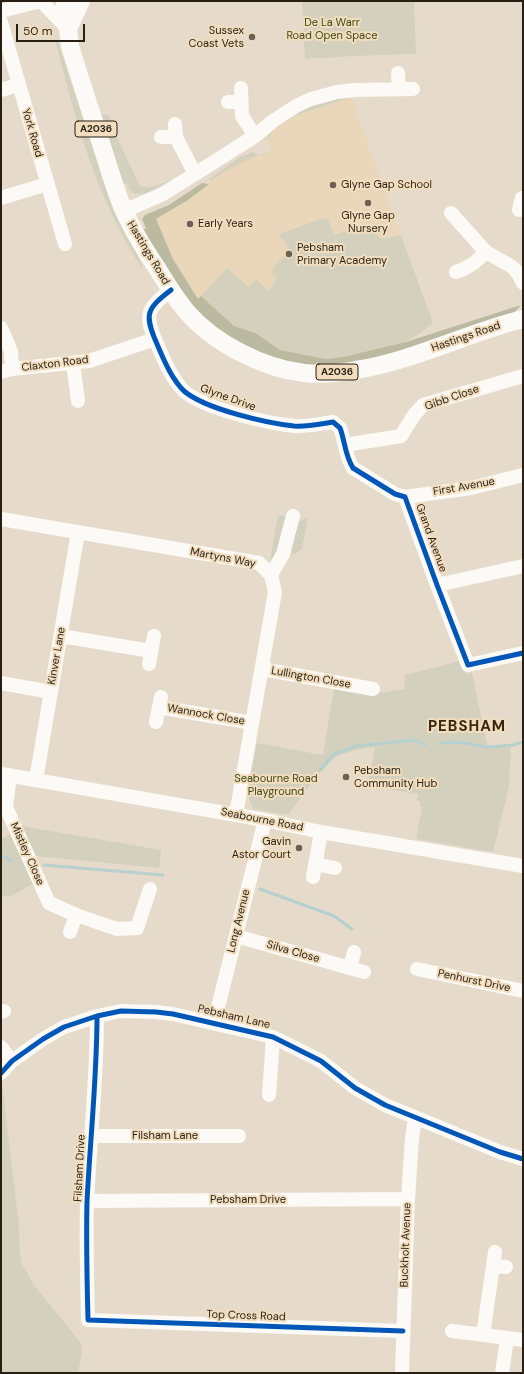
<!DOCTYPE html>
<html>
<head>
<meta charset="utf-8">
<style>
  body { margin:0 }
  #map { position:relative; width:524px; height:1374px; overflow:hidden; background:#e6dbca; font-family:"DM Sans",sans-serif }
  canvas { display:block }
  .frame { position:absolute; inset:0; border:2px solid #271f13; pointer-events:none }
  .scale { position:absolute; left:16px; top:24px; width:69px; height:18px; box-sizing:border-box; border:2px solid #271f13; border-top:0; padding-left:5px; font-size:12px; line-height:14px; white-space:nowrap; color:#271f13; -webkit-text-stroke:3px #f2ddbe; paint-order:stroke }
</style>
</head>
<body>
<div id="map">
<canvas width="524" height="1374"></canvas>
<div class="frame"></div>
<div class="scale">50 m</div>
</div>
<script>
const g = document.querySelector('canvas').getContext('2d');
g.lineJoin = 'round';
function fill(path, color) { g.fillStyle = color; g.fill(path, 'evenodd'); }
function strokePath(path, color, width, dash) { g.strokeStyle = color; g.lineWidth = width; g.lineCap = dash ? 'butt' : 'round'; g.setLineDash(dash || []); g.stroke(path); }
function label(font, color, halo, rows, align = 'center') {
  g.font = font + ' "DM Sans",sans-serif'; g.lineWidth = 4; g.setLineDash([]); g.textBaseline = 'middle'; g.strokeStyle = halo; g.fillStyle = color; for (const [text, x, y, turn = 0] of rows) {
    g.save(); g.translate(x, y); g.rotate((+turn || 0) * Math.PI / 180); g.textAlign = isNaN(turn) ? turn : align; if (halo) g.strokeText(text, 0, 0); g.fillText(text, 0, 0); g.restore();
  }
}
fill(new Path2D(`
  M351,97l82,226 -13,10h-163l-23,-7 -32,-29 -4,3 -25,-41 -17,-40 32,-19 39,-31 15,-8 29,-10 -3,-10 4,-10 22,-15z`), '#ead7ba');
fill(new Path2D(`
  M302,1h112l2,53 -62,2 -49,3z
  M57,39l51,156 35,72h-2c-14,-22 -27,-46 -37,-70 -22,-50 -35,-104 -49,-157z
  M351,97l-57,19 -22,15 -4,10v-5l3,-6 29,-21 7,-1 28,-9z
  M101,115h8l5,16 26,55c9,4 29,-5 39,-9l-33,16 -11,1 -6,-5 -3,-6 -2,1z
  M253,152l6,3c-18,7 -33,15 -48,26l-2,-2 31,-22z
  M327,217l7,18 33,-11 7,9 8,6 19,-4 32,88 -13,10 -14,9 -63,15 -17,2 -46,-9 -23,-17 -23,-7 -33,-30 26,-28 22,19 7,-8 12,12 7,-8 -2,-1 4,-4 -7,-6 18,-20 1,-5 -11,-13z
  M278,515l6,1 5,5 -16,43 -3,-2z
  M308,517l-6,32 -7,5 -4,-1 -1,-11 4,-18z
  M460,661l1,5 5,8 6,-1 16,76 23,-3 -2,41 -16,65 -77,-13 6,-32 -2,-1v-5h-3l1,-7 -51,-8 8,-39 -20,3 -20,7 -19,20 -28,38 -35,-6 -6,-16 10,-50 66,12 11,-67 27,4 20,1 23,-4 1,-14z
  M22,826l139,24 -2,18 -123,-12z
  M10,834l23,50 -24,13 -6,-2 -2,7v-63z
  M1,1083l1,2 17,140 1,29 2,10 12,21 47,58 1,9 -4,21h-77z`), '#d3d1bd');
fill(new Path2D(`
  M202,183l7,1 -21,16 -32,19 17,40 25,40 3,-3 33,30 22,7 24,17 46,9 17,-2 63,-15 115,-37 -11,12 -152,47 -56,3 -59,-19 -51,-40 -53,-76 7,-4 -4,-9 3,-4 24,-10z`), '#bbbaa1');
strokePath(new Path2D(`
  M440,743l17,-1 32,5 24,-2 10,-3
  M320,770l14,-16 22,-8 60,-6 9,5
  M1,855l11,6
  M44,865l119,10
  M260,889l74,27 18,13`), '#b6d0cf', 3);
strokePath(new Path2D(`
  M1,11l40,-10 26,27
  M1,22l64,222
  M398,73l1,16
  M241,88l1,28 13,20
  M1,90l17,-5
  M228,102h13
  M175,124l1,13 19,37
  M161,137h15
  M1,198l46,-14
  M519,210l3,-12
  M124,211l39,-17 32,-20 60,-38 18,-15 23,-15 15,-7 26,-7 18,-2 58,-1
  M451,213l35,39 25,14 7,7 5,10
  M456,272c13,-4 21,-11 30,-20
  M171,290c-25,19 -27,25 -14,54 7,16 14,34 27,47 21,18 82,32 110,35 12,1 26,-2 39,-4l7,6c5,13 5,28 13,40l42,26 10,3 32,88 31,80 55,-12
  M1,328l10,23 1,18
  M73,363l5,38
  M1,372l11,-3 77,-8 66,-22
  M345,445l56,-9 13,-21 9,-10 100,-29
  M405,497l66,-9 52,-13
  M1,519l258,44 12,12 4,17 -39,223
  M271,575l12,-21 10,-38
  M437,585l86,-19
  M61,636l90,15
  M149,664l5,-28
  M262,669l111,20
  M1,683l50,9
  M159,707l93,16
  M156,722l5,-25
  M1,774l264,46 56,12 202,34
  M10,775l-4,32 43,96 27,12 41,14 20,-1 13,-39
  M36,780l42,-248
  M315,864l20,4
  M313,877l8,-45
  M70,932l6,-17
  M236,936l128,36
  M350,968l4,-16
  M417,969l106,22
  M1,1012l3,-1
  M97,1016c0,62 -7,124 -10,186 -1,39 0,79 1,118l315,11
  M214,1023l51,-203
  M1,1047l11,14
  M1,1073l11,-12 31,-22 21,-12 33,-11 24,-5 35,1 17,2 100,23 48,24 34,27 30,17 115,47 23,7
  M269,1095l4,-58
  M92,1136h147
  M87,1201l321,-2
  M493,1266l13,1
  M452,1331l71,9
  M483,1335l12,-83
  M402,1373l6,-174 4,-61 3,-20
  M502,1373l5,-35`), '#fbfaf7', 14);
strokePath(new Path2D(`
  M65,1l-1,15 4,13 2,17c10,33 21,66 32,100 7,22 13,44 22,65 9,20 21,39 33,57 9,15 18,30 30,44 27,31 75,56 117,61 17,2 36,0 52,-3 57,-9 111,-37 167,-51
  M68,29l13,-28`), '#fbfaf7', 18);
strokePath(new Path2D(`
  M171,290c-25,19 -27,25 -14,54 7,16 14,34 27,47 21,18 82,32 110,35 12,1 26,-2 39,-4l7,6c5,13 5,28 13,40l42,26 10,3 32,88 31,80 55,-12
  M97,1016c0,62 -7,124 -10,186 -1,39 0,79 1,118l315,11
  M1,1073l11,-12 31,-22 21,-12 33,-11 24,-5 35,1 17,2 100,23 48,24 34,27 30,17 115,47 23,7`), '#0057b8', 5);
for (const [x, y, r, color] of [
  [252,37,4,"#6a6153"],
  [333,185,4,"#6a6153"],
  [368,203,4,"#6a6153"],
  [190,224,4,"#6a6153"],
  [289,254,4,"#6a6153"],
  [346,777,4,"#6a6153"],
  [299,848,4,"#6a6153"]
]) { const dot = new Path2D(); dot.arc(x, y, r, 0, 2 * Math.PI); g.fillStyle = color; g.fill(dot); strokePath(dot, '#f2ddbe', 1.5); }
for (const [x, y, w] of [
  [96,129,42],
  [337,372,42]
]) { const box = new Path2D(); box.roundRect(x - w / 2, y - 8, w, 16, 3); g.fillStyle = '#f2ddbe'; g.fill(box); strokePath(box, '#271f13', 1); }
label('bold 10px', '#271f13', null, [
  ["A2036",96,129],
  ["A2036",337,372]
]);
label('11px', '#404914', '#f2ddbe', [
  ["De La Warr",332,23],
  ["Road Open Space",332,36],
  ["Seabourne Road",276,779],
  ["Playground",276,792]
]);
label('11px', '#271f13', '#f2ddbe', [
  ["Sussex",244,31,"right"],
  ["Coast Vets",244,44,"right"],
  ["Glyne Gap School",341,185],
  ["Glyne Gap",368,216,"center"],
  ["Nursery",368,229,"center"],
  ["Early Years",198,224],
  ["Pebsham",297,248],
  ["Primary Academy",297,261],
  ["Pebsham",354,771],
  ["Community Hub",354,784],
  ["Gavin",291,842,"right"],
  ["Astor Court",291,855,"right"]
], 'left');
label('11px', '#271f13', '#f2ddbe', [
  ["York Road",32,133,74],
  ["Hastings Road",148,253,59],
  ["Hastings Road",466,337,-19],
  ["Claxton Road",55,364,-7],
  ["Glyne Drive",228,398,20],
  ["Gibb Close",452,398,-19],
  ["First Avenue",464,487,-10],
  ["Grand Avenue",431,538,70],
  ["Martyns Way",223,558,11],
  ["Kinver Lane",57,656,-80],
  ["Lullington Close",311,678,10],
  ["Wannock Close",206,715,10],
  ["Seabourne Road",262,820,11],
  ["Mistley Close",27,854,66],
  ["Long Avenue",239,921,-76],
  ["Silva Close",293,952,16],
  ["Penhurst Drive",474,981,12],
  ["Pebsham Lane",234,1017,13],
  ["Filsham Lane",165,1136],
  ["Filsham Drive",80,1168,-87],
  ["Pebsham Drive",248,1200],
  ["Buckholt Avenue",406,1245,-88],
  ["Top Cross Road",246,1316,2]
]);
g.letterSpacing = '1px';
label('bold 15px', '#38270c', '#f2ddbe', [
  ["PEBSHAM",467,727]
]);
g.letterSpacing = '0px';
</script>
</body>
</html>
